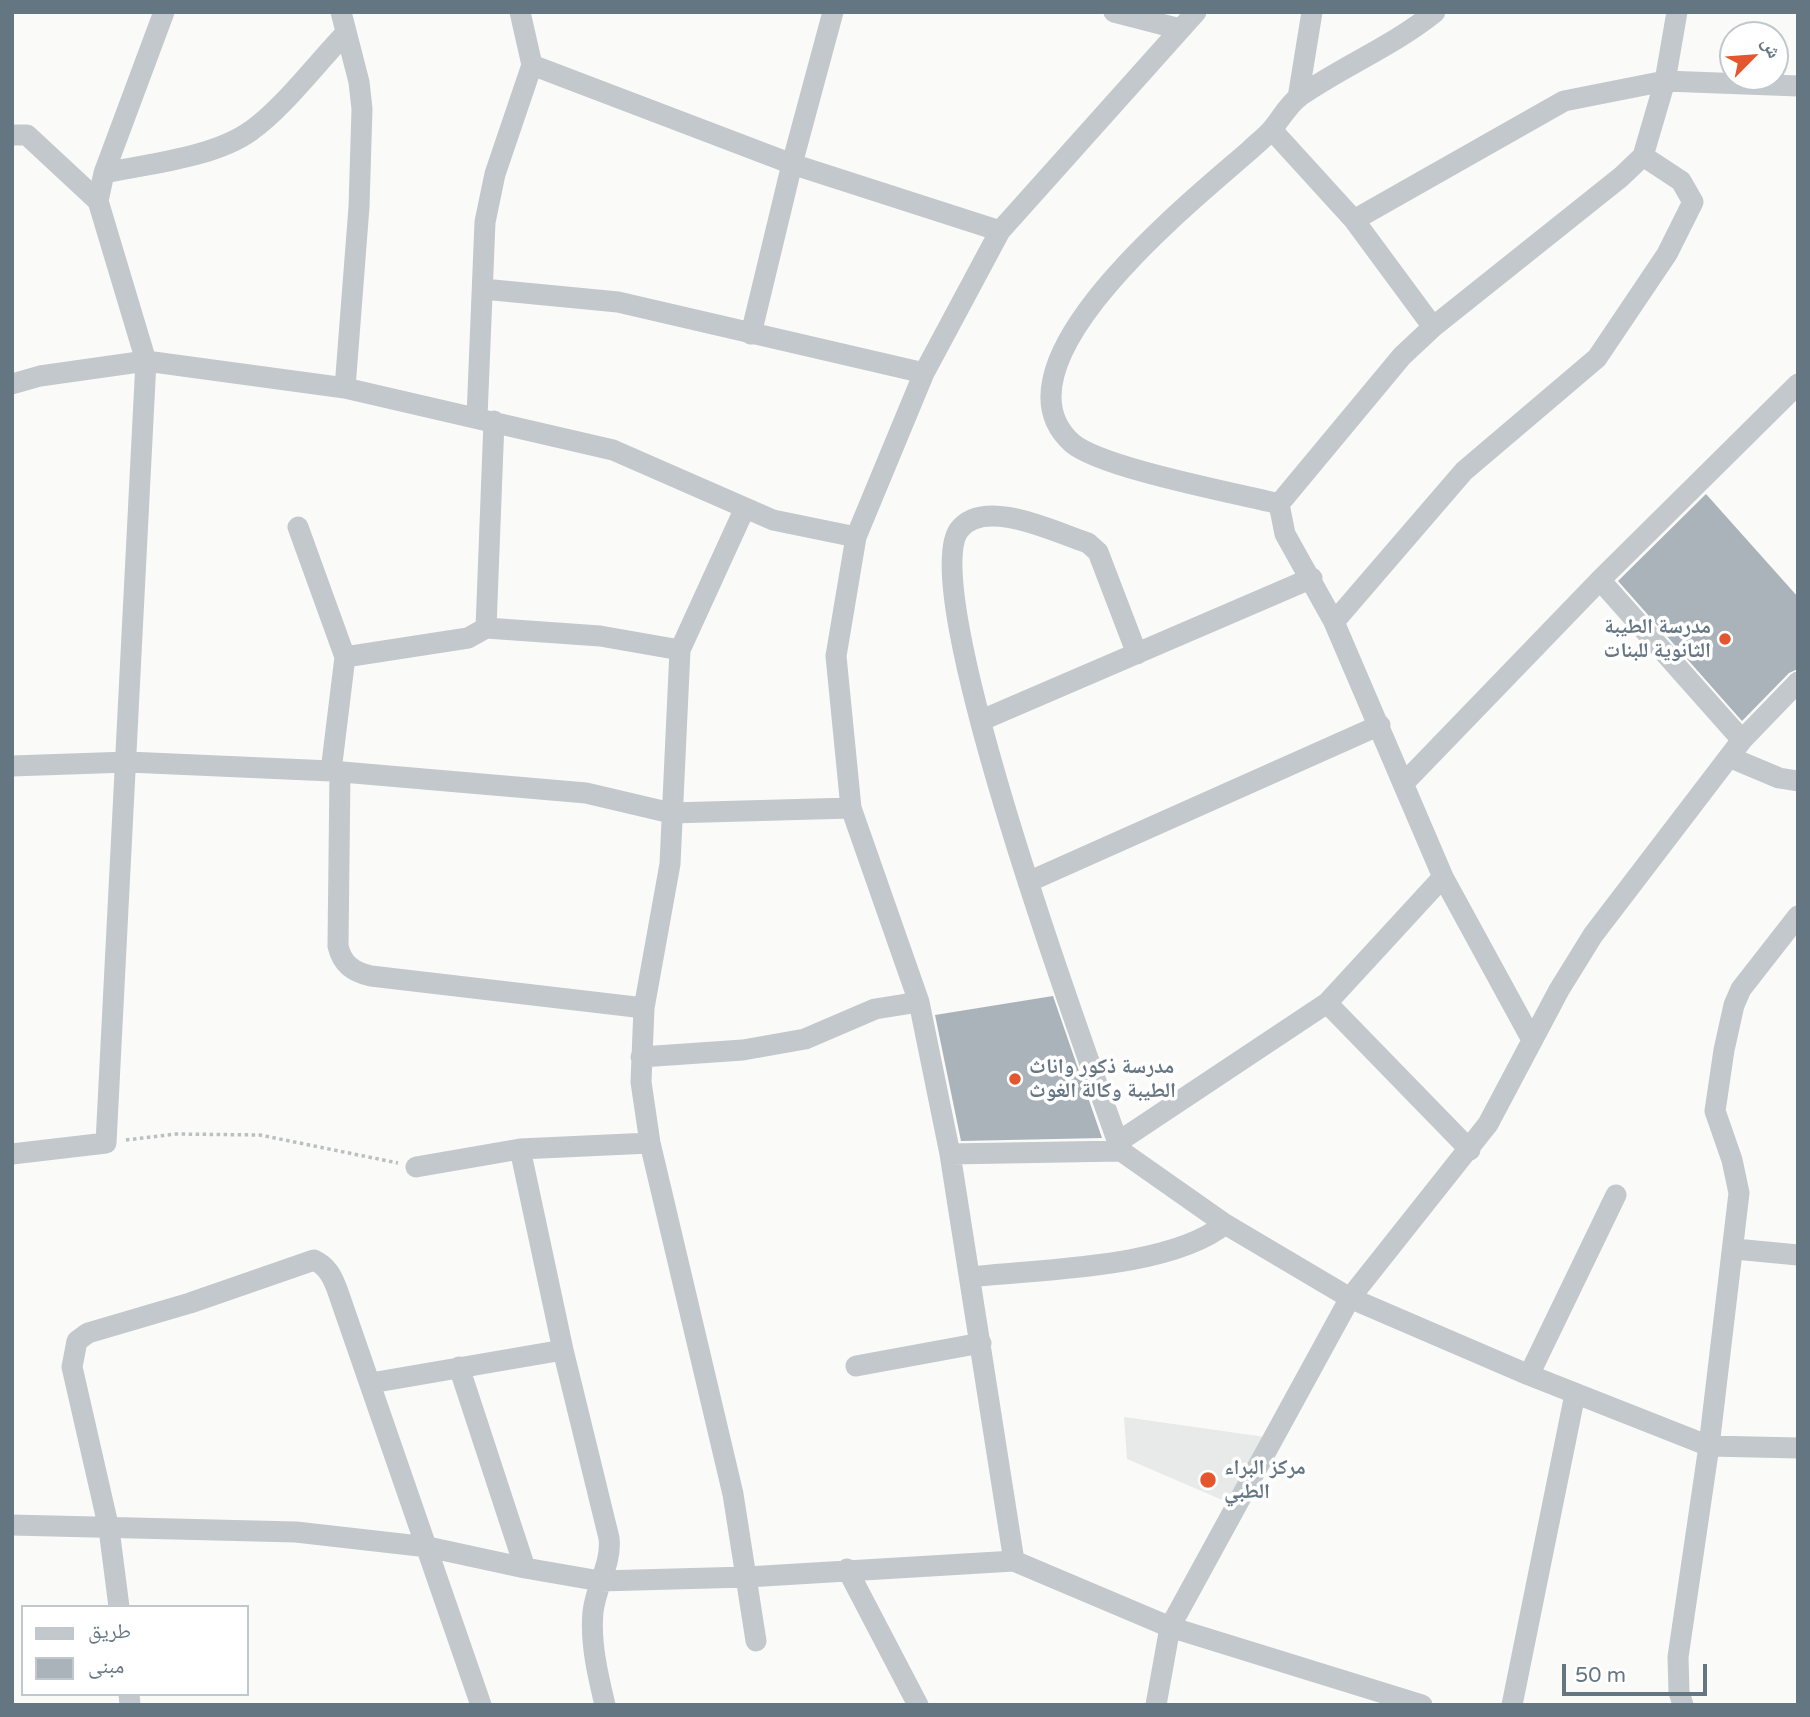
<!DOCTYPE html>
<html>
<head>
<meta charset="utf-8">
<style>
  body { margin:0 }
  #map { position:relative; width:1810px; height:1717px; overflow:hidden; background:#fafaf8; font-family:"Varela Round","Noto Naskh Arabic",sans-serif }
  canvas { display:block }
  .frame { position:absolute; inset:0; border:14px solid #657683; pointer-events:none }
  .legend { position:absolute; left:21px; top:1605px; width:228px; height:91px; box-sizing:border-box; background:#fff; border:2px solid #c1c8cd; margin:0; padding:9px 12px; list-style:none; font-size:21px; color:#657683 }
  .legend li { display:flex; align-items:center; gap:14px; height:35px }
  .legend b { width:35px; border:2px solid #c1c8cd }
  .north { position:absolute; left:1719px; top:21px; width:70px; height:70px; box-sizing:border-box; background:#fff; border:2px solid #c1c8cd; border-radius:50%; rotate:65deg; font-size:19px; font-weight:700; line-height:28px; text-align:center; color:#657683 }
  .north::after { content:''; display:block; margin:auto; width:24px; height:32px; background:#e4572e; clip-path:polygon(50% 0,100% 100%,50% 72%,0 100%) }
  .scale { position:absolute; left:1562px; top:1664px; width:145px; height:32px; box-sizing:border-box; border:4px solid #657683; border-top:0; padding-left:9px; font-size:21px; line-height:24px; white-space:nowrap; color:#657683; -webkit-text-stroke:5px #fff; paint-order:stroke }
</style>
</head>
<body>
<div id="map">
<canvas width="1810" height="1717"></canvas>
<div class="frame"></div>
<ul class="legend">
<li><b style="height:9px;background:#c3c8cc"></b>طريق</li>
<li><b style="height:19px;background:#aab3b9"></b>مبنى</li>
</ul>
<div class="north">ش</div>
<div class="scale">50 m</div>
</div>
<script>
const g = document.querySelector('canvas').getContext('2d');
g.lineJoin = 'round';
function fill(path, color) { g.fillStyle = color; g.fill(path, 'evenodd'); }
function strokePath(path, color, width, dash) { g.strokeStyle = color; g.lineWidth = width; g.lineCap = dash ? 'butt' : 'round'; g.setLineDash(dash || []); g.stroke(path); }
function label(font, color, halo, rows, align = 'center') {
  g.font = font + ' "Varela Round","Noto Naskh Arabic",sans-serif'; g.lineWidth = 7; g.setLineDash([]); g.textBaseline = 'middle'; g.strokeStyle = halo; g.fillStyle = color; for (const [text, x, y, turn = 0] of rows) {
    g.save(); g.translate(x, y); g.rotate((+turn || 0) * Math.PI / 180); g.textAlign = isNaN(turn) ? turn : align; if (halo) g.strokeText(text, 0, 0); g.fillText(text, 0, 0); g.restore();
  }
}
fill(new Path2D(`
  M1124,1417l141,20 -38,65 -100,-43z`), '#e8e9e9');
fill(new Path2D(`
  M1706,494l92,103v72l-9,4 -47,48 -124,-140z
  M1053,996l49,142 -141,3 -26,-126z`), '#aab3b9');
strokePath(new Path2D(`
  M126,1140l50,-6 84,1 138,28`), '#bbbfc2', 3.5, [3.5, 3.5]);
strokePath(new Path2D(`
  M341,12l18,70 3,27 -3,98 -14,181
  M1114,12l66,17
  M532,65l260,99 208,67
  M1298,98l14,-86
  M1272,130l82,90 79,107
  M12,135h15l71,66
  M104,173c45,-9 112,-16 148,-43 31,-22 65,-67 93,-96
  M1354,220l210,-119 101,-20 133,5
  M483,289l135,13 306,71
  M751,334l41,-170 41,-152
  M12,384l28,-8 106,-15 199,27 268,62 160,70 83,17
  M477,417l8,-195 10,-48 37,-109 -12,-53
  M1279,504c-44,-11 -178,-36 -207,-61 -88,-79 125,-246 178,-293 7,-7 17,-14 23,-22 9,-11 15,-23 27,-32 43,-30 93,-50 135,-84
  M744,510l-64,140 -10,214 -26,144 -3,74 9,61 83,351 23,147
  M298,527l47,130 -14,114
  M1600,580l142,160
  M1334,622l130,-151 133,-113 70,-104 26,-52 -12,-21 -38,-25
  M486,628l8,-207
  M345,657l123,-19 18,-10 114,8 80,14
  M982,720l330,-142
  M1729,757l50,21 19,3
  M12,766l116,-4 203,9 255,22 85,20 180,-5
  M340,772l-2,174c4,18 15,26 33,30l273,32
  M1403,784l197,-204 198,-196
  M1028,882l352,-157
  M1327,1003l143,147
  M1532,1040l-89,-163 -109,-255 -49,-88 -6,-30 123,-148 31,-29 188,-150 22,-21 22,-75 12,-69
  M641,1057l102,-7 62,-11 70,-30 44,-7
  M1118,1142l209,-139 116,-126
  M520,1149l43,201 46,188c3,26 -13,47 -16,74 -3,30 5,64 12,93
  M1121,1151c-31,-87 -206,-561 -162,-621 25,-34 98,3 129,13l10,9 39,102
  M12,1154l94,-11 40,-782 -48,-160 6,-28 60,-161
  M950,1154l171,-3 104,73 125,74 179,77 180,71 89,2
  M416,1167l104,-18 130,-6
  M1735,1249l63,6
  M971,1277c71,-8 200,-9 254,-53
  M856,1366l125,-23
  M459,1367l66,201
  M1529,1375l87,-180
  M371,1383l192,-33
  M12,1525l284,7 132,15 97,21 75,13 147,-4 267,-16 156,66 252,78
  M1014,1561l-64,-407 -31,-152 -68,-194 -15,-152 20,-119 68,-164 76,-142 196,-219
  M847,1569l71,136
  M119,1607l-10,-78 -37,-162 5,-26 11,-8 102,-30 124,-43c13,6 18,16 23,29l144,416
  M129,1694l1,11
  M1156,1705l14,-78 180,-329 138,-174 71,-134 34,-55 149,-195 56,-58
  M1512,1705l63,-311
  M1683,1705l-4,-13 -1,-35 31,-211 30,-253 -7,-33 -17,-49 9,-61 10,-45 7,-16 57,-73`), '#c3c8cc', 21);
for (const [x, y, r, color] of [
  [1725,639,7,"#e4572e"],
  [1015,1079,7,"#e4572e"],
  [1208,1480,9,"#e4572e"]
]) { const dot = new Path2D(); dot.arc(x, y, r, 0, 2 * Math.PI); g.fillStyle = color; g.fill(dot); strokePath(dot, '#fff', 2.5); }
label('bold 21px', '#657683', '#fff', [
  ["مدرسة الطيبة",1711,627,"right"],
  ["الثانوية للبنات",1711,651,"right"],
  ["مدرسة ذكور واناث",1029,1067],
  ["الطيبة وكالة الغوث",1029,1091],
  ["مركز البراء",1224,1468],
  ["الطبي",1224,1492]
], 'left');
</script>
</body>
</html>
